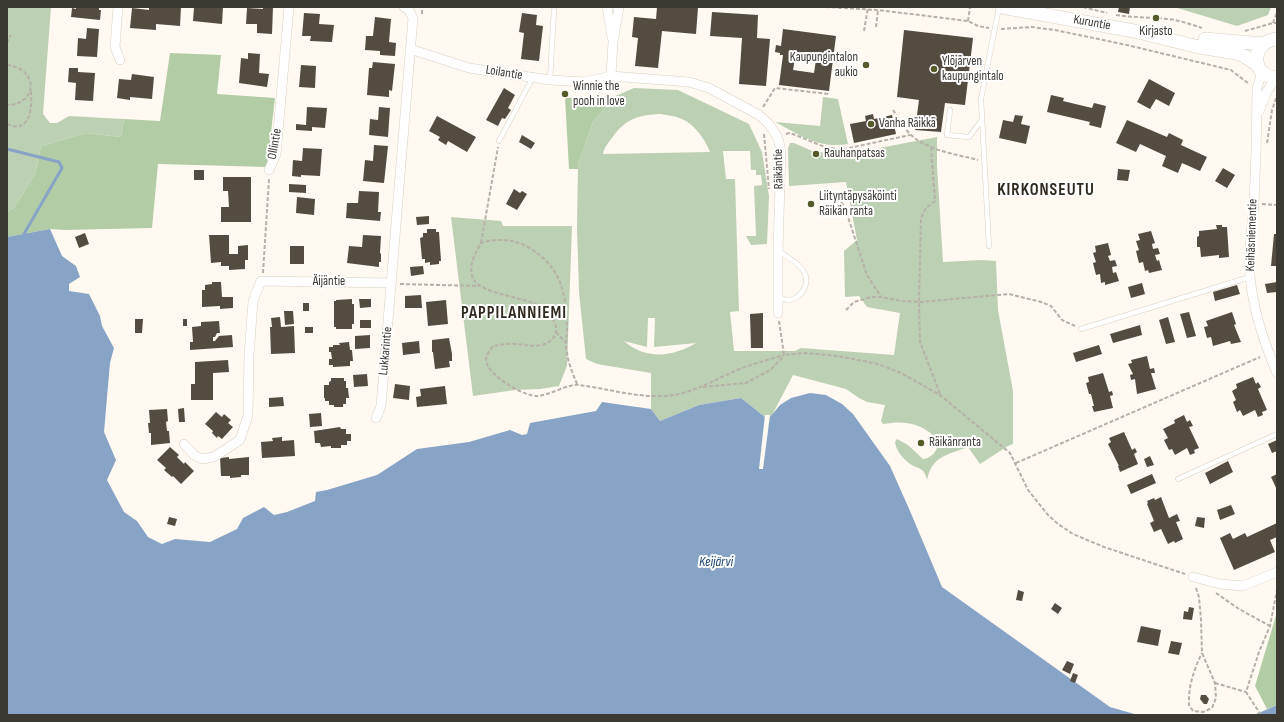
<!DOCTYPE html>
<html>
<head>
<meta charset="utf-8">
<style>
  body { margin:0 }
  #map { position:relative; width:1284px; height:722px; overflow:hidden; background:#fff9f1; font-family:"Sofia Sans Condensed",sans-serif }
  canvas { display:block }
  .frame { position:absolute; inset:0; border:8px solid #3c3832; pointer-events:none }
</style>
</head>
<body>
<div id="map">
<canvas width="1284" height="722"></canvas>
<div class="frame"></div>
</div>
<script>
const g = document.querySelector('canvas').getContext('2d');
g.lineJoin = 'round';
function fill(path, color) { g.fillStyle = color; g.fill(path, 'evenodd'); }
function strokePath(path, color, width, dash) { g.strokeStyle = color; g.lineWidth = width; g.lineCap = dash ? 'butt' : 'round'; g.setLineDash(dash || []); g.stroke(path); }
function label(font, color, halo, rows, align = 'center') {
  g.font = font + ' "Sofia Sans Condensed",sans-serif'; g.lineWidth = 4; g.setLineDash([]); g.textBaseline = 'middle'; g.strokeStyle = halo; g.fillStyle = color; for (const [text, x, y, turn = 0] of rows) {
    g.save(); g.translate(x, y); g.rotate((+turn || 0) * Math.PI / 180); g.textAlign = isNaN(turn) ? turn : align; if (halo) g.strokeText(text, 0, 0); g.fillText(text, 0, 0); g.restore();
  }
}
fill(new Path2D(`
  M7,7h44l-8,107 7,9h7l12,-7 55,3 -3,18 -35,-4 -45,13 -6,28 -21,34 -7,3z
  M1174,7h97l-3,8 -31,11z
  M634,88l44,2 71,34 13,28 7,44 -2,48 -16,1 -5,-9h10l-2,-50 8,-1 -1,-10h-5v-5h-5l-1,-19h-27l3,28h9l4,132 -9,1 4,39h61l6,-3 93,7 6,-42 -33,-6 -8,-11 -14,1 -1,-46 13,-11 -11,-58 -57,4 -1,-38 2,-5h4l18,8 31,4 94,-18v29l6,96 38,-2 15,1 2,49 15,81v53l-5,2 -28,18 -12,-17c-21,8 -36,9 -41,33 -3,-14 -9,-10 -18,-17 -7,-5 -13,-13 -14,-21l2,-3 11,6 15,14c10,-1 16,-10 15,-20 -18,-16 -32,-19 -55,-15l-2,-3 4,-16 -18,-3 -8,-4 -13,-9 -53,-14 -22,42h-6l-24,-19 -42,7 -39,16 -9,-12v-36l-54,-9 -11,-5 -7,-67 -2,-64 1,-63 15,-43 20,-25zM660,114c7,1 15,2 22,5 13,6 23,20 28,33l-107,2c1,-6 5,-11 9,-16 13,-19 26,-23 48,-24zM648,318h7l-1,29 42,-4c-23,14 -51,17 -72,-2l23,6z
  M823,97l15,2 10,45c-30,5 -48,-9 -73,-22l45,4z
  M451,217l50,4 2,5h69l-5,140 -8,20 -19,3 -25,1 -42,6z`), '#bcd0b3');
fill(new Path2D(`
  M170,53l51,2 -4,39 58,4 -8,69 -109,-3 -6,64 -88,2 -14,-1 -43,8v-26l7,-3 21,-34 6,-28 45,-13 35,4 3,-18 36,2z
  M613,97l-20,25 -15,43v4h-9l-4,-71z
  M1277,612v93l-10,4 -12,-23z`), '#b2cda6');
fill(new Path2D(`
  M50,229l12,27 14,10 4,11 -11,7v7l20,3 11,22 2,10 12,22 -4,15 -6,69 12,28 -9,20 17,32 13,9 11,16 14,7 13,-5 35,3 27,-13 6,-11 21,-11 10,8 13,-3 28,-11 1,-9 11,-2 50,-15 40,-26 52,-7 41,-12 12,5 5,-1 3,-11 66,-12 6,-9 49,7 9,12 39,-16 42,-7 24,19h5l10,-12 11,-7 19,-5 16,2 16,9 11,10 37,52 20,45 32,76 168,120 28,8h-1131v-478z
  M1277,705v10h-23z`), '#87a4c7');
fill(new Path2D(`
  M765,415h5l-7,54h-4z`), '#fff9f1');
strokePath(new Path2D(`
  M7,149l52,13 3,6 -38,66`), '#87a4c7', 3);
fill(new Path2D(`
  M76,7h23v3h2l-1,10 -29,-3 1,-9 4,1z
  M149,7h32l-1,19 -24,-2v6l-26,-2 2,-20 17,2z
  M194,7h29l-1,17 -29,-3z
  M263,7h10l-1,27 -15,-1v-9h-11l1,-16 16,1z
  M657,7l41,1 -2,26 -34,-3 -4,37 -23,-2 3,-28 -6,-1 2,-20 22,2z
  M1119,7h11l-1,7 -11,-2z
  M712,12l46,3 -1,23 13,1 -4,47 -27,-2 3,-46 -32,-2z
  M304,13l16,1 -1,10 15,1 -2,17 -22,-1 1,-5h-9z
  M522,13l15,2 -1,10 7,1 -4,35 -18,-2 3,-26 -5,-1z
  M375,17l16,2 -2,23 7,1 -1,13 -15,-1v-4l-15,-1 1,-14h7z
  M87,28l12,1 -2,28 -20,-1 1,-18 8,1z
  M783,29l53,7 -7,55 -50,-6 4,-30h-3v-2l-5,-1 1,-7 5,1zM795,58l21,2 -2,13 -21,-3z
  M904,30l69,8 -8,67 -20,-2 -4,29 -26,-2 4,-30 -22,-3z
  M248,53l12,1 -1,19 10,1 -2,13 -28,-4 2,-25 7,1z
  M373,62l22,2 -3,27 -3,-1v7l-22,-2 2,-27h3z
  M301,65l15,1 -1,22 -16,-1z
  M69,68h9v4l17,1 -2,28 -18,-1 1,-17 -8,-1z
  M132,74l22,3 -2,22 -22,-2v3l-13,-2 2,-19 12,1z
  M1149,79l26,14 -6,13 -13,-7 -6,10 -13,-7z
  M504,88l11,7 -7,13 3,2 -6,9 -3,-1 -4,8 -12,-6z
  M1051,95l13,3 -1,3 29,7 2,-5 12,3 -5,22 -12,-3 1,-3 -43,-10z
  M307,107l20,1 -2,20 -13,-1v4l-16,-1v-6l10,1z
  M379,107l11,1 -2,29 -19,-2 1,-16 8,1z
  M873,114l1,5 18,-4 4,19 -42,9 -4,-19 16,-3 -1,-5z
  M1015,115l8,1 -2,8 9,2 -4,18 -27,-6 4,-18 10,2z
  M437,116l39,21 -9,15 -19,-11 -2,4 -8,-5 2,-3 -11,-6z
  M1127,120l40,17 2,-4 14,7 -2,5 26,12 -7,14 -18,-8 -4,10 -16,-7 4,-10 -26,-12 -4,8 -20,-9z
  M522,135l13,8 -4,6 -12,-7z
  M374,145l14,1 -4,37 -21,-2 2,-21 8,1z
  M303,148l19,1 -2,27 -19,-1v2l-9,-1 1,-16 9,1z
  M1223,168l12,7 -8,13 -12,-7z
  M1118,169l12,1 -2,11 -11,-1z
  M194,170h10v10h-10z
  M223,177h28v45h-30v-15h8l-1,-16h-5z
  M289,184l17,1v8l-17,-1z
  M514,189l6,4 2,-2 5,3 -10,16 -11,-6z
  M359,191l20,1 -1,20h3l-1,9 -34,-3 1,-15h11z
  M297,197l18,2 -1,16 -18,-2z
  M429,216v8l-12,1 -1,-8z
  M1216,225h6v2h5l2,30 -10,1v-3l-18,2 -1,-10h-3v-10l2,-1v-5l18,-2z
  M427,229h9v3h3l2,29h-2v3l-9,1v-3l-5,1v-4h-3l-2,-21 3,-1v-4h4z
  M1151,231l4,12 -3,1 1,5 5,-1 2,6 -5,1 2,6 2,-1 3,10 -13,3 -1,-3 -3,1 -2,-9 -4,1 -3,-12 3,-1 -3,-9 4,-1 -2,-6z
  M85,233l4,11 -10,4 -4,-11z
  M1274,234h3v32h-6z
  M209,235h20v19h9v-8l10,-1v15h-3v9l-16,1v-4h-8v-4l-10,1z
  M363,235l18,1 -1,17 1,1v8h-2v5l-32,-4 2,-17 13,1z
  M1108,243l3,12 -3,1 2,5 5,-1 2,6 -5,1 1,6 3,-1 3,9 -14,4v-3l-4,1 -1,-9 -4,1 -3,-12 3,-1 -3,-9 3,-1 -1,-6z
  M290,246h14v18h-14z
  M423,266l1,8 -13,2 -1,-9z
  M212,282h9l1,15h11v11l-13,1v-3l-18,1v-17h3v-5l7,-1z
  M1277,282v10l-10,1 -2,-9z
  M1142,283l3,11 -14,4 -3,-11z
  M1237,285l3,9 -25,7 -2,-9z
  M421,295l1,13h-17v-12z
  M352,299v5h2v20h-2v5h-16v-2h-2v-26h2v-1z
  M359,299h12v8l-11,1z
  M446,300l2,24 -20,2 -2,-24z
  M303,303h6v8h-6z
  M284,311h9l1,13 -9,1z
  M1189,312l7,24 -9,2 -7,-24z
  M1232,312l4,12 -2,1 7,17 -10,2 -1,-3 -17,5 -2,-9 -4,1 -3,-11 4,-1 -2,-5z
  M763,313v35h-12l-1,-34z
  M280,317l1,10 13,-1 1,27 -24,1 -1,-27h2l-1,-9z
  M1168,317l7,25 -9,2 -7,-24z
  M135,319h8l-1,14h-7z
  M183,319h4v7h-4z
  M360,320h11v8h-11z
  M219,321l1,12h-3l-2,4h-2v4h2l4,-5 13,-1 1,12 -43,3v-8h3l-1,-15 9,-1v-4z
  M1140,325l2,10 -29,8 -3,-9z
  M305,327h8v6h-8z
  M370,335v13l-15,1v-13z
  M449,338l3,16v7h-3l1,6 -15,2 -2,-17h-1v-12z
  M419,341l1,12 -17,2 -1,-12z
  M349,342l1,8h2l1,11h-3v5l-17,1v-2h-4v-6h3l-1,-7h-2v-5h4v-2h7l-1,-2z
  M1099,345l3,9 -26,8 -3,-9z
  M1147,356l3,13 4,-1 1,5h-4l5,16 -19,5 -2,-15 -4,1 -1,-5 3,-1 -5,-10 4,-1 -1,-3z
  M228,360l1,12 -16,1v27h-22v-16h4v-22z
  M1103,373l6,19 3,-1 1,4 -3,1 3,12 -19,4 -2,-6h2l-3,-12h-2l-3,-11 3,-1 -1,-5z
  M367,374l1,12 -14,1 -1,-12z
  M1253,377l3,7 2,-2 3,5 -3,2 9,21 -5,2 1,3 -5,2 -3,-7 -12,6 -3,-6 -3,2 -4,-10 3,-2 -4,-9 5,-3 -1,-4z
  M331,378h13v3h2v7h2l1,10h-3v6h-3v3h-9v-2h-5v-4h-4v-3h-1v-13h5v-3l2,-1z
  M395,384l15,2 -1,14 -16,-2z
  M445,386l2,18 -30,3 -1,-10 5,-1 -1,-7z
  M283,397l1,9 -15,1v-9z
  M184,408l1,14h-6l-1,-13z
  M167,409l1,12 -2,1 1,9h2l1,12 -19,2v-12h-2l-1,-10h2l-1,-13z
  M216,412l6,5 2,-3 7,6 -3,3 5,4 -11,12 -4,-3 -1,2 -5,-5 1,-2 -8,-7z
  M321,413l1,13 -12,1 -1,-13z
  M1184,415l3,7 3,-2 3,6 -4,1 10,21 -5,2 1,3 -5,2 -3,-7 -12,7 -3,-6 -3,1 -5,-10 4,-2 -5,-9 12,-6 -1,-3z
  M340,427l1,2h5v5h5v7h-4v4h-6v3h-10v-2l-10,1 -1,-4h-5l-1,-12z
  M1124,432l8,18 3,-2 2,4 -3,2 4,10 -18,8 -2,-6h1l-11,-22 3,-2 -2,-4z
  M282,437v4l12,-1 1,16 -33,2 -1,-16 12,-1 -1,-3z
  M1277,440v11l-5,2 -4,-9z
  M170,447l9,8 -2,2 7,7 1,-2 9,9 -13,13 -8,-8 -1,1 -8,-7 2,-2 -9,-8z
  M1150,456l4,9 -7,2 -3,-8z
  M229,457v2l20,-2v18h-8v2l-11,1v-2h-9l-1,-18z
  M1228,461l5,11 -23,12 -5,-11z
  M1152,474l4,9 -25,11 -4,-9z
  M1277,474v16l-6,-13z
  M1161,497l8,21 8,-4 3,7 -4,1 7,17 -8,4 -1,-2 -6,3 -7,-15 -7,3 -4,-9 4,-2 -7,-17 1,-1 -1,-2 7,-3 1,2z
  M1231,505l4,9 -15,6 -3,-10z
  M169,517l8,2 -2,7 -8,-2z
  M1197,517l8,1 -1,10 -9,-2z
  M1277,523v14l-7,3 5,12 -41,18 -14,-32 10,-5 3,6 12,-6 2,4z
  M1018,590l6,2 -2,9 -6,-1z
  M1055,603l7,5 -4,6 -7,-5z
  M1189,607l5,1 -2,12 -9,-1 1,-8 4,1z
  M1141,626l20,4 -3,16 -21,-4z
  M1171,641l11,2 -3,12 -11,-2z
  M1067,661l7,3 -4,10 -8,-4z
  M1073,673l5,2 -3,8 -5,-2z
  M1201,695h5l3,4 -2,5h-3l-4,-5z`), '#544c40');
const lane = new Path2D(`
  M550,80l4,-70
  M950,110l-3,25 22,2 13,-17
  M499,141l34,-64
  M989,246l-8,-147 18,-92
  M777,298c5,1 10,3 16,1 8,-2 15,-14 13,-22 -3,-12 -19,-20 -27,-26
  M1081,329l169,-52
  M1178,479l99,-45`);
const street = new Path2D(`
  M118,7l-3,40 5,13
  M607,7l5,30
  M410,49l59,19 81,12 35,2 26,-6 78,6 20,6 50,27 10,9 9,14 3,13 -3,99v63
  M1262,72l-5,16c0,38 -1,77 -3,116 -2,24 -6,48 -4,72 3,34 14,67 27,97
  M611,76l2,-34 6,-35
  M1259,111l8,-20 9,-13
  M269,170l7,-16 13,-147
  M376,418l5,-12 32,-388 -4,-8 -5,-3
  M184,444l10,11 8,4 12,-2 26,-17 8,-25 1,-59 4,-55 8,-20 130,2
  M1193,577l27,7 23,2 34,-14`);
const secondary = new Path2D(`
  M1002,7l132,24 65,16 37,6 8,3 14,9
  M1205,39l58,5
  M1277,39c-27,2 -27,38 0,39`);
strokePath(lane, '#d8cfc1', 5.5);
strokePath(street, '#d8cfc1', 10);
strokePath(secondary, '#d8cfc1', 14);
strokePath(new Path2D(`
  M826,7l52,3 90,11 10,5 11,2
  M1083,7l24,6
  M422,14v-7
  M1116,15c19,3 39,2 59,5 9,2 18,5 27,8
  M968,21l2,-14
  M1273,23l4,-11
  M876,27l2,-17
  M1001,29l31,-2 23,3 72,15 104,25 18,14
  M864,31l4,-24
  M1245,31l28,-8h4
  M7,43l4,-8
  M7,65c33,4 30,40 0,40
  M763,107l12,-19 54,6
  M893,110c6,8 11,19 18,25 18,16 45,19 67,25
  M7,124c24,11 25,-18 24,-33
  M764,134l5,55
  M786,134l3,-1c18,5 34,17 55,16l66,-14
  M1267,143l5,-33 5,-15
  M931,147l4,54 -9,7 -5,10 -2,84 1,40 20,52
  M836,199l6,4 3,5 22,67 14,22
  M1262,204l15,1
  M481,243l17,-96
  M263,273l6,-94
  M400,284l79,2
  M543,308l23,-3
  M846,310l8,-8 17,-5h10l21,4 19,1 88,-8 32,8 10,4 11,14 13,6
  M779,321l5,34 21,-2 33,3 40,8 23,9 39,22 70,58 18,37 20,25 10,9 15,10 31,13 81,27
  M556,332l9,10
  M577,384c-4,-10 -9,-21 -10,-32 -2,-8 0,-16 0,-24 -1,-37 -6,-61 -39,-81 -15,-8 -31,-9 -47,-4 -6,10 -14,25 -7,37 8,13 45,17 59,23 8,3 14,8 19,15 3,4 6,11 3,17 -2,5 -8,9 -14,10 -9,2 -17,-1 -27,-1 -7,-1 -14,1 -21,2 -3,4 -7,9 -7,14 1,15 38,37 52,36 12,-1 32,-13 41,-11 32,4 67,16 100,9 21,-5 37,-15 56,-23 16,-7 33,-11 49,-16
  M703,387l43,-4 24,-13 14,-14
  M1016,463l244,-106
  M1196,588l3,9 2,23 1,33 13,30 1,15 -4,10 -9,4 -10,-1 -4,-6c-1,-18 5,-36 13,-52
  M1216,593l23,16 31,17
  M1215,683l31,9
  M1261,715l-15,-23 13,-40 11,-26 7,-36`), '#b6b0a9', 2, [4, 2]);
strokePath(lane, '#fff', 4.5);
strokePath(street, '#fff', 9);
strokePath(secondary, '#fff', 13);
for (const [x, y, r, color] of [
  [1156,18,4,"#565a28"],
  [866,65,4,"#565a28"],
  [934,69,4,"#565a28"],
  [565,94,4,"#565a28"],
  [871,124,4,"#565a28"],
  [816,154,4,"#565a28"],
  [811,204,4,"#565a28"],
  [921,443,4,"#565a28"]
]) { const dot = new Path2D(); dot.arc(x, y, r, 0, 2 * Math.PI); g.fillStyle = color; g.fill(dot); strokePath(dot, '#fff', 1.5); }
label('13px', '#3c3832', '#fff', [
  ["Kuruntie",1092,23,10],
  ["Loilantie",504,73,9],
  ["Ollintie",275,144,-80],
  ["Räikäntie",779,169,-91],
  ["Keihäsniementie",1252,235,-88],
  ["Äijäntie",329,282],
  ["Lukkarintie",386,351,-85]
]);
label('13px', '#3c3832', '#fff', [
  ["Kirjasto",1156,32,"center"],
  ["Kaupungintalon",858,58,"right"],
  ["aukio",858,73,"right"],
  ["Ylöjärven",942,62],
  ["kaupungintalo",942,77],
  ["Winnie the",573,87],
  ["pooh in love",573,102],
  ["Vanha Räikkä",879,124],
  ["Rauhanpatsas",824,154],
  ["Liityntäpysäköinti",819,197],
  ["Räikän ranta",819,212],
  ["Räikänranta",929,443]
], 'left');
label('italic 14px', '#194471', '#fff', [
  ["Keijärvi",716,562]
]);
g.letterSpacing = '1px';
label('bold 17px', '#30291e', '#fff', [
  ["KIRKONSEUTU",1046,191],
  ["PAPPILANNIEMI",514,314]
]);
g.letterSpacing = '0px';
</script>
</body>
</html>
